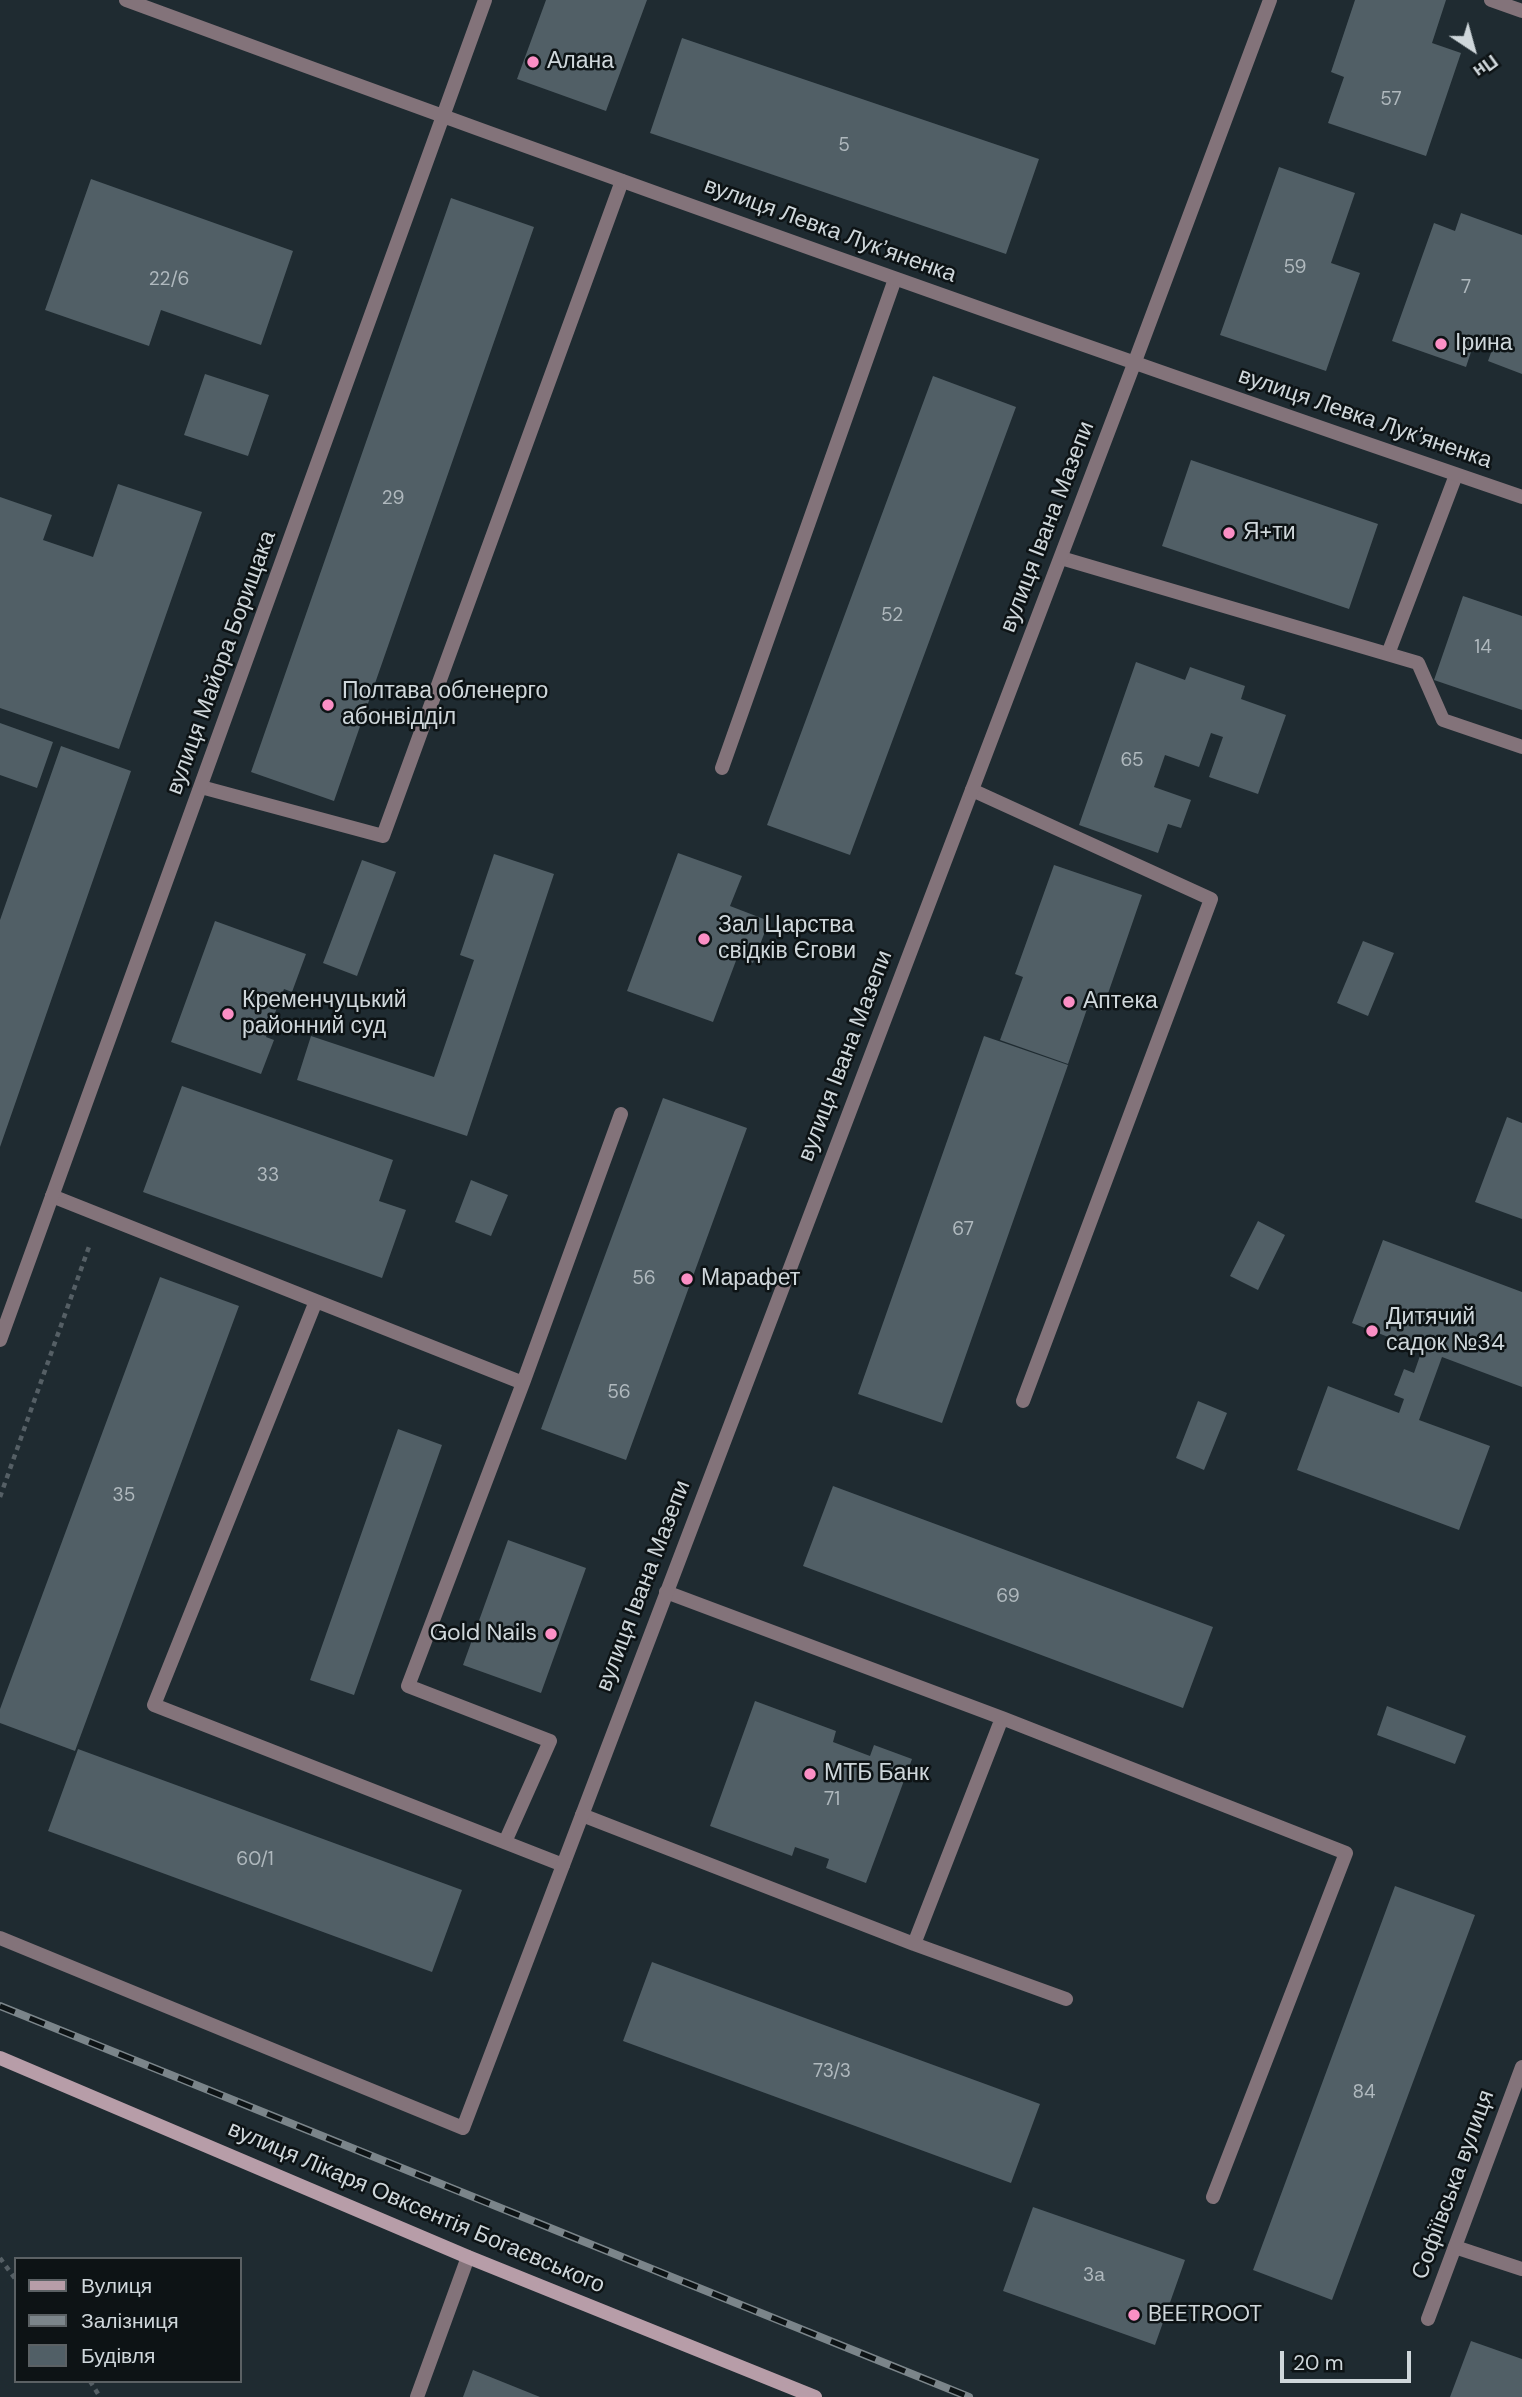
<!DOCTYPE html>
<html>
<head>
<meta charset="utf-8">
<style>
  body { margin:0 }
  #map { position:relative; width:1522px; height:2397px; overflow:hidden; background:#1f2b31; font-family:"DM Sans",sans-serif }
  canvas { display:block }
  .legend { position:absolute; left:14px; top:2257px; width:228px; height:126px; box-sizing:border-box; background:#0d1315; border:2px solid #5b6164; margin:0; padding:9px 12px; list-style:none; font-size:21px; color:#cfd7db }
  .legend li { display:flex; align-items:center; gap:14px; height:35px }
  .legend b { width:35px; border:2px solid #5b6164 }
  .north { position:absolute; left:1438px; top:14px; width:70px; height:70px; -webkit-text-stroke:5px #0d1315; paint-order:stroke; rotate:144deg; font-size:19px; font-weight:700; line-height:28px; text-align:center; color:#cfd7db }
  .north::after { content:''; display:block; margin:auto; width:24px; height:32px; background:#cfd7db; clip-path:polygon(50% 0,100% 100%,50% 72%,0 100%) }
  .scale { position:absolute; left:1280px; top:2351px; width:131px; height:32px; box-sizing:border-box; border:4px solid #cfd7db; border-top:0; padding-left:9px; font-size:21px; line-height:24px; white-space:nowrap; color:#cfd7db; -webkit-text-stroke:5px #0d1315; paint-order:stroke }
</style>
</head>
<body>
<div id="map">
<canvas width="1522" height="2397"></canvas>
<ul class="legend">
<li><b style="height:9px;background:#b79da8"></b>Вулиця</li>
<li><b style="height:9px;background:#7b858a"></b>Залізниця</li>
<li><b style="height:19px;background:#515f66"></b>Будівля</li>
</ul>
<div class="north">Пн</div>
<div class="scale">20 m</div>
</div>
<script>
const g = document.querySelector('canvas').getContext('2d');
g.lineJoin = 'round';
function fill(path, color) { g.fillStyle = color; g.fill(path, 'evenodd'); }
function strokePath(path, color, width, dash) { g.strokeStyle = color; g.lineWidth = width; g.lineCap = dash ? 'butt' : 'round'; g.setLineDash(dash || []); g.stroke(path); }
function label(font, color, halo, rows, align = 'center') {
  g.font = font + ' "DM Sans",sans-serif'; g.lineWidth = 5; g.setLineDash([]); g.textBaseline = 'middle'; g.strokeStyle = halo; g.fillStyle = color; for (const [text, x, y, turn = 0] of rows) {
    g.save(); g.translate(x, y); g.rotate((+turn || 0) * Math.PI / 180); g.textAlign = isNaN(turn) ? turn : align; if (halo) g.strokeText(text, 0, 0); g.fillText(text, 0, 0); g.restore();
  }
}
fill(new Path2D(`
  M546,0h101l-41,111 -89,-32z
  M1355,0h91l-14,43 29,10 -35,103 -98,-33 16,-46 -13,-5z
  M682,38l357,121 -33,95 -356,-121z
  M1279,167l76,26 -24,70 29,10 -34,98 -106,-36z
  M91,179l202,72 -32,94 -100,-35 -12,36 -104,-36z
  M451,198l83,29 -200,574 -83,-29z
  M1461,213l61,22v139l-34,-13 4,-11 -18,-7 -8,24 -74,-26 42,-118 21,8z
  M205,374l64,21 -21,61 -64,-21z
  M933,376l83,31 -166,448 -83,-30z
  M1191,460l187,64 -29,85 -187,-63z
  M118,484l84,28 -83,237 -119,-41v-211l52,18 -9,25 50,17z
  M1463,596l59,20v94l-88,-30z
  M1136,662l49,18 5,-13 55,19 -4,13 45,16 -28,79 -49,-17 14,-40 -12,-4 -12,34 -34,-12 -11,32 37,13 -10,28 -13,-4 -10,29 -79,-28z
  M0,723l53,19 -16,46 -37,-13z
  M61,746l70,25 -131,376v-227z
  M678,853l64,23 -12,30 39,15 -16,42 -16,-5 -24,64 -86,-31z
  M494,854l60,20 -87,262 -170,-56 14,-44 123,41 40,-117 -14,-5z
  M362,860l34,12 -39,104 -34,-13z
  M1054,865l88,30 -40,116 -14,-5 -20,58 -68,-24 23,-63 -8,-3z
  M215,921l91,33 -14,38 -8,-3 -18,48 8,3 -13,34 -90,-32z
  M1363,941l31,12 -26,63 -31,-13z
  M984,1036l84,29 -126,358 -84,-29z
  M182,1086l211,74 -14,41 27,9 -24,68 -239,-86z
  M663,1098l84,30 -121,332 -85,-31z
  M1507,1117l15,6v96l-47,-17z
  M471,1180l37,15 -17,41 -36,-14z
  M1258,1221l27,14 -27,55 -28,-14z
  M1383,1240l139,52v95l-80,-30 -23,63 71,26 -31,84 -162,-60 31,-84 71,27 5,-14 -10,-4 10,-26 10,4 8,-23 -70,-27z
  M160,1277l79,29 -164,445 -75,-28v-14z
  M1198,1401l29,12 -23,57 -28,-12z
  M398,1429l44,16 -88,250 -44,-15z
  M833,1486l380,141 -30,81 -380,-142z
  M508,1540l78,28 -45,125 -78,-28z
  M755,1701l81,30 -3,11 37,14 4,-11 38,14 -46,124 -40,-15 3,-9 -34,-12 -3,9 -82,-30z
  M1387,1706l79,30 -11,28 -78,-29z
  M78,1749l384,141 -30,82 -384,-141z
  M1395,1886l80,29 -143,385 -79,-30z
  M652,1962l388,142 -29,79 -388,-142z
  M1033,2207l152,53 -30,85 -152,-54z
  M1471,2341l51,18v38h-72z
  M473,2370l67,27h-77z`), '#515f66');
strokePath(new Path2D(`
  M0,1497l90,-253
  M0,2258l16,22
  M90,2381l10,16`), '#555f65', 4.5, [5, 5]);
strokePath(new Path2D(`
  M1491,0l31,11
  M1061,558l357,105 25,57 79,27
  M1388,654l68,-179
  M722,768l173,-489
  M201,787l182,49 239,-655
  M972,790l239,109 -188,502
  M52,1196l264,105
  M523,1383l98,-269
  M1002,1718l344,135 -133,344
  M582,1815l332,129 88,-226 -336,-126
  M505,1842l45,-101 -142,-55 115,-303 -207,-82 -162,404 409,160
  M914,1944l152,55
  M1455,2247l67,22
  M417,2397l51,-140`), '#83737a', 14);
strokePath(new Path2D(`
  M126,0c463,171 929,337 1396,497
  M0,1340l485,-1340
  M0,1938l463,190 671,-1764 136,-364
  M1428,2319l94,-252`), '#83737a', 14);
strokePath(new Path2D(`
  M0,2058l468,199 347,140`), '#b79da8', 14);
const rail = new Path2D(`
  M0,2006l969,391`);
strokePath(rail, '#7b858a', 8);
strokePath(rail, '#0d1315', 5, [16]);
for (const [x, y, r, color] of [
  [533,62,7,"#fb8fc5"],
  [1441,344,7,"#fb8fc5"],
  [1229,533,7,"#fb8fc5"],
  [328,705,7,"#fb8fc5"],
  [704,939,7,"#fb8fc5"],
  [1069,1002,7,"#fb8fc5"],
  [228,1014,7,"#fb8fc5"],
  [687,1279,7,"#fb8fc5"],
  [1372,1331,7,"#fb8fc5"],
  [551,1634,7,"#fb8fc5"],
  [810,1774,7,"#fb8fc5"],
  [1134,2315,7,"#fb8fc5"]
]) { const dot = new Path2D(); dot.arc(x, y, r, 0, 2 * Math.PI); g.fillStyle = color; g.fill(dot); strokePath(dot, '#0d1315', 2.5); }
label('19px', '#b0b9be', null, [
  ["57",1391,100],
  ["5",844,146],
  ["59",1295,268],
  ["22/6",169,280],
  ["7",1466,288],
  ["29",393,499],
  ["52",892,616],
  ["14",1483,648],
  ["65",1132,761],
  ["33",268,1176],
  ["67",963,1230],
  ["56",644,1279],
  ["56",619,1393],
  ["35",124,1496],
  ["69",1008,1597],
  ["71",832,1800],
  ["60/1",255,1860],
  ["73/3",832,2072],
  ["84",1364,2093],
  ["3а",1094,2276]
]);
label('23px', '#cfd7db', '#0d1315', [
  ["Алана",547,62],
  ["Ірина",1455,344],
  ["Я+ти",1243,533],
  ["Полтава обленерго",342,692],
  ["абонвідділ",342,718],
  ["Зал Царства",718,926],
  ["свідків Єгови",718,952],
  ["Кременчуцький",242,1001],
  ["районний суд",242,1027],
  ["Аптeка",1083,1002],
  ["Марафет",701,1279],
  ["Дитячий",1386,1318],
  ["садок №34",1386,1344],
  ["Gold Nails",537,1634,"right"],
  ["МТБ Банк",824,1774],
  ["BEETROOT",1148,2315]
], 'left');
label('23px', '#cfd7db', '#0d1315', [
  ["вулиця Левка Лукʼяненка",830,231,20],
  ["вулиця Левка Лукʼяненка",1365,419,19],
  ["вулиця Івана Мазепи",1048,527,-69],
  ["вулиця Майора Борищака",222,663,-70],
  ["вулиця Івана Мазепи",846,1056,-69],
  ["вулиця Івана Мазепи",644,1586,-69],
  ["Софіївська вулиця",1454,2185,-70],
  ["вулиця Лікаря Овксентія Богаєвського",416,2208,23]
]);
</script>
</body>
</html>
